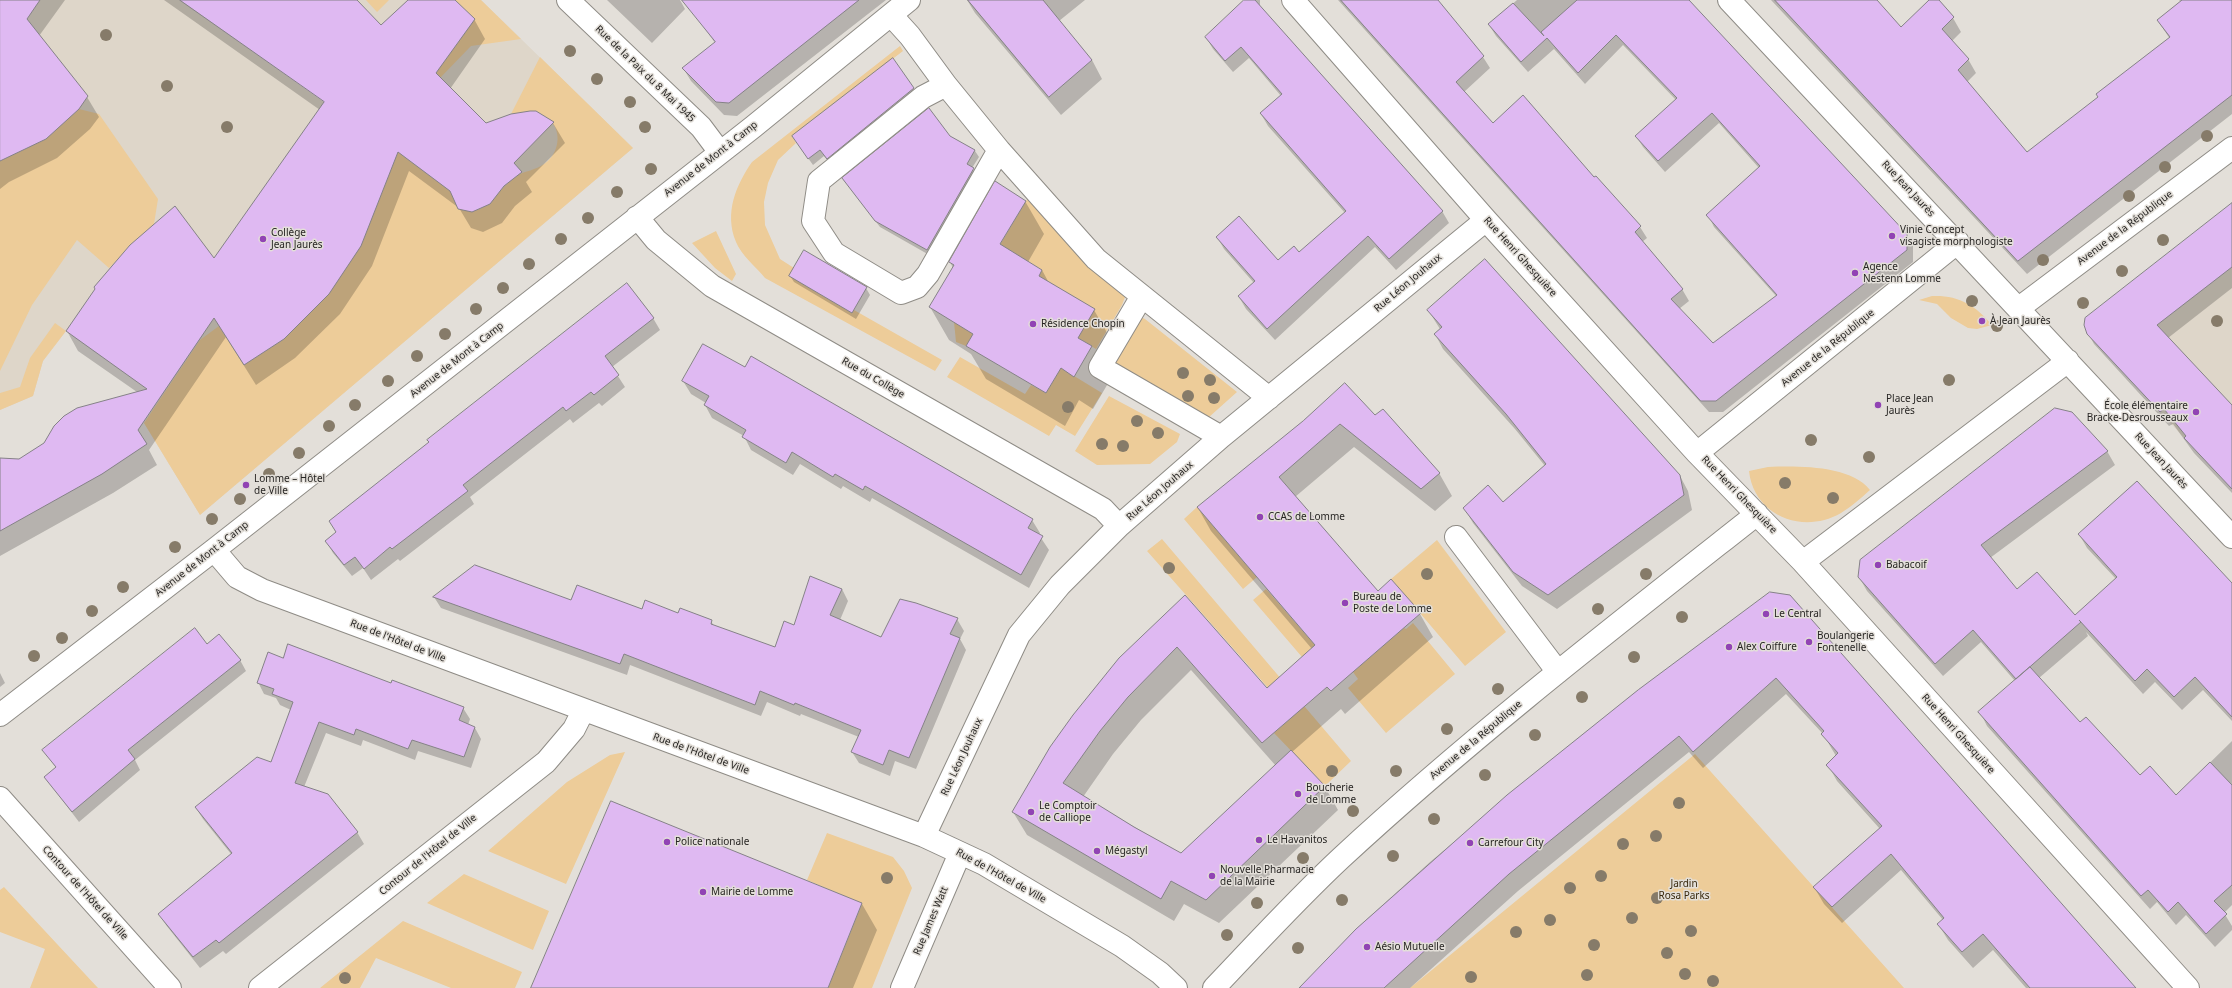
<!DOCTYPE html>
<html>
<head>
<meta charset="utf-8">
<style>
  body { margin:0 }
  canvas { display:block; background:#e3dfd9 }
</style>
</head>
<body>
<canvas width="2232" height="988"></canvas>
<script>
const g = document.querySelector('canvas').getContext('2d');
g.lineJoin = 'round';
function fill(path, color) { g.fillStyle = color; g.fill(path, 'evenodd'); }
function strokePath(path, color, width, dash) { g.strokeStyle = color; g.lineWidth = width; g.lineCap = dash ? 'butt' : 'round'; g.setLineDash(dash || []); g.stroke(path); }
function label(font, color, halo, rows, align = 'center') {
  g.font = font + ' "Noto Sans",sans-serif'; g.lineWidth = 3; g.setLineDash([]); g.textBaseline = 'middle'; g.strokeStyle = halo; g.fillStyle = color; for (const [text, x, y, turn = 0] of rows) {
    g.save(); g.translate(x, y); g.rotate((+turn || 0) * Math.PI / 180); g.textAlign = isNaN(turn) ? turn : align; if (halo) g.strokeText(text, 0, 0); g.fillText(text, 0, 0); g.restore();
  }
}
fill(new Path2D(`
  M0,0h481l152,148 -433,367 -56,-92 16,-25 -94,-67 -23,30 -10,35 -33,14z
  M2232,203v286l-145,-155 -3,-9z`), '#ded6c9');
fill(new Path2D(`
  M366,0h23l-12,12z
  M455,0h26l40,39 -50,7 -31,32 -4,-5 38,-54z
  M900,46l3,5 -111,85 4,7 -18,17 -10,23 -4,19 1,23 15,34 14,9 -4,8 62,37 2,-3 88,50 -7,11 -170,-93c-9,-11 -24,-23 -29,-36 -12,-29 0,-57 16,-80z
  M540,57l93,91 -433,367 -56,-92 56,-83 19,-14 25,39 40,-26 110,-190 59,44 7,16c27,10 37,-20 56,-33 9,-5 20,-6 28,-12 13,-8 18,-28 9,-40 -4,-6 -11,-9 -17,-13l-25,3z
  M79,109l20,5 59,85 -4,25 -45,44 -32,-28 -45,65 -32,66v-210l46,-22z
  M1029,196l93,95 3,6 -3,8 -26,44 -18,-11 -39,-62 3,-6 -11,-7 -38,37 -27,46 -10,-4 -2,-20z
  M716,231l20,43 -4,7 -17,-13 -23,-25z
  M1932,296c27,-1 43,9 60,29l-15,4 -9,-1 -17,-10 -14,-14 -18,-4z
  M1143,318l2,1 92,73 -29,26 -92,-50 -2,-8 25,-41z
  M55,323l11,8 -23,30 -10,35 -33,14v-17l20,-6 10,-29z
  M960,357l65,37 6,-9 15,8 15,-25 41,25 -27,43 -19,-11 -7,11 -102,-59z
  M1109,396l71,38 -3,8 -27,22 -53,1 -22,-14z
  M1768,467c30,-1 82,-2 102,23 -9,8 -19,17 -29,23 -38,22 -87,3 -92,-42z
  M1197,507l60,70 -14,12 -59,-70z
  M1162,539l189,222 -26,25 -51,-53 19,-17 -146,-165z
  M1437,540l69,92 -41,34 -74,-87z
  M1266,589l49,56 -13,12 -49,-57z
  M1413,623l42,51 -69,59 -38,-45 10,-9 -5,-7 51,-44 2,1z
  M625,752l-59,132 -78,-33 79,-69 43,-27z
  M1695,754l209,234h-494z
  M827,833l66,24 11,14 8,17 -40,100h-44l34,-84 -55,-24z
  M464,874l85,37 -16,39 -106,-47z
  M4,887l94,101h-68l15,-39 -45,-17v-42z
  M403,921l119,51 -7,16h-64l-75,-30 -16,30h-40z`), '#edcc99');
fill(new Path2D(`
  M0,0h65l-26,36 48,61 12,20 -9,12 -33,29 -48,24 -9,7z
  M164,0h192l24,27 29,-27h45l20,19 11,20 -35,50 35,35 51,-12 17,11 12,20 -39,39 6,10 -17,14 -13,17 -19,9 -12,-4 -12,-20 -50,-37 -37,95 -32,48 -45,44 -39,27 -30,-48 -77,113 8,15 -44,28 -113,63v-97l19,1 118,-68 -59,-41 -11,-20 147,-72 106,-149z
  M607,0h73l5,9 -33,34z
  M704,0h182l-149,116 -13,-1 -33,-34 -8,-13 32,-25 -23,-33z
  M967,0h118l-26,21 33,39 10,19 -41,36 -86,-102z
  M1243,0h17v7l182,204 7,12 -53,47 -21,-23 -100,93 -29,-31 -7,-12 15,-14 -30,-34 -7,-12 61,25 21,-8 46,-41 -77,-87 -7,-12 20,-18 -32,-38 -16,14 -20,-23 -7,-12 39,-36z
  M1338,0h96l49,57 7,11 -26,24 29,32 101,54 2,-1 44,50 7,11 -5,4 40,47 7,12 -10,8 34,36 63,-49 -62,-69 -6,-12 51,-47 -40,-45 -54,49 -22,-25 -7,-11 40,-36 -53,-55 -38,39 -31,-35 -26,23 -32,-36 -7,-11 28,-25h170l219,235 7,11v16l-190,150h-14z
  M1771,0h105l25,28 30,-28h6l16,18 8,14 -9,9 16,18 8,14 -9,9 60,71 72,-56 71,-58 -12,-18 23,-19 -2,-2h53v114l-205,160z
  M893,59l25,36 -87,70 -7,-9 -11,9 -20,-28z
  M949,136l26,15 4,6 -7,11 5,8 -46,80 -51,-29 -37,-48z
  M1025,201l19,33 -16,28 14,8 7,13 45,27 19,33 -3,37 -17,29 -14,-9 -14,26 -79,-47 -15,-25 -22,-14 -19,-33 23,-39 -3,-6z
  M2232,205v83l-64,50 64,68v87l-38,-40 -21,-29 -4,2 -75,-82 -8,-15z
  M790,276l76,12 4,7 -14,24 -62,-37z
  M1428,310l252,166 8,15 4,19 -135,99 -35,-23 -49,-63 -9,-15 39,-5 42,-37 -30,-37 -72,-80 -8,-15 5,-5z
  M653,318l7,12 -48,37 13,20 -23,19 -3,-3 -26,20 -3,-4 -100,78 4,7 -74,57 -2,-2 -27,21 -8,-12 -11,8 -19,-23 -7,-12 10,-8 -6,-11z
  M683,381l349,139 8,13 -1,2 10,15 -20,38 -157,-90 -2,4 -27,-16 -2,3 -41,-25 -7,11 -42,-25 -7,-14 -32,-18 -7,-13 1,-2 -15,-9z
  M1375,417l64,56 13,23 -17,15 -81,-64 -59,50 83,95 42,22 13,23 -88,77 -4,-5 -49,43 33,35 13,23 -119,113 -35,-19 -10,17 -147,-86 -14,-23 172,-216 82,93 45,-40 -101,-118 -13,-23 106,-86zM1191,670l85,96 -95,88 -98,-57 30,-43 28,-34z
  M2107,451l8,14 -125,93 27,33 58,25 41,-37 -29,-31 -8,-14 153,51v136l-29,-31 -21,20 -27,-28 -12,12 -57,-62 2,4 -49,42 41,45 60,54 36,19 56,-55v164l-8,8 8,13v4l-17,17 -29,-32 -10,10 -19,-23 -7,7 -163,-183 -7,-14 35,-31 -34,-39 -38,34 -76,-85 -8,-14z
  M842,589l6,12 -8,19 42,18 75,-19 7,12 -4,8 6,11 -50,119 -21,-8 -5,15 -31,-13 -7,-11 7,-15 -58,-23 -1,2 -33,-14 -6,14 -131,-51 -3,10 -186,-67 -7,-11 138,4 106,13 33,7 3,5 61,22 20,-22z
  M1771,593l365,395h-110l-33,-38 -20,18 -25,-28 -10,-16 5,-4 -42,-50 -59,53 -18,-19 -10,-17 66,-58 -43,-48 -9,-16 8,-9 -13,-22 -37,-40 -83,74 -14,-16 -171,139 -108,97h-109l55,-59 74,-67 157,-131z
  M207,646l33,14 6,11 -111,89 5,10 -61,52 -34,-45 11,-9 -12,-18z
  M284,659l108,25 71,24 7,11 -2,6 7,3 6,11 -10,29 -53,-17 -3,9 -52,-20 -2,6 -35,-13 -22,54 53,45 7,12 -138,110 -3,-3 -23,17 -34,-43 -7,-11 72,-60 -28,-35 -7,-11 75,-45 20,-53 -11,-5 -4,-7 -12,-4 -6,-12z
  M0,673l5,10 -5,4z
  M611,802l251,102 15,26 -24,58h-321z`), '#0003');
const building = new Path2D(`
  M0,0h40l-13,19 61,77 -9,13 -33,30 -46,22z
  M180,0h177l24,25 27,-25h47l20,19 -39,54 50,50 25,-9 19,-3h6l18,11 -40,41 8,9 -18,14 -14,18 -18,8 -14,-3 -8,-18 -52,-39 -37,94 -32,48 -45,45 -40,26 -30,-47 -76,112 9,14 -45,30 -102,57v-73l19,1 25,-16 10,-17 10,-10 13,-8 70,-19 -81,-58 29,-42 -1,-2 36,-42 45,-39 39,52 110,-156z
  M682,0h177l-130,103 -13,-1 -34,-34 33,-26z
  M968,0h75l49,60 -43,37z
  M1244,0h11l188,211 -54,48 -21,-23 -101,93 -29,-33 17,-15 -39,-44 23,-21 39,44 16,-14 5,6 47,-41 -86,-98 22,-19 -41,-47 -16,14 -20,-24z
  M1341,0h97l46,56 -28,26 37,41 30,-28 71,82 2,-1 45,50 -6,6 48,57 -12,10 42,44 64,-48 -71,-80 54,-49 -48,-53 -54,48 -23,-25 42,-38 -61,-63 -38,38 -31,-35 -26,24 -33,-38 25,-21 31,33 -3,-4 36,-32h112l218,234v16l-191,151h-15z
  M1775,0h102l24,27 28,-27h10l15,17 -12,12 27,30 -11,11 69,82 71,-55 -2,-3 74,-57 -13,-17 25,-20h50v95l-214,166z
  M893,58l21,30 -87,71 -7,-9 -12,9 -16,-23z
  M929,108l21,28 25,14 -8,14 7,4 -47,82 -52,-29 -33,-43z
  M995,181l31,20 -26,43 42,26 -3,6 56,33 -17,29 14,8 -18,31 -13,-9 -15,25 -80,-47 7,-12 -44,-27 25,-42 -5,-3z
  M2232,203v64l-75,58 75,80v84l-48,-51 2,-2 -22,-27 -4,3 -73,-78 -3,-9 1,-7z
  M804,250l63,37 -15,26 -63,-37z
  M1485,259l195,216 4,20 -136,100 -35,-23 -50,-64 25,-23 15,17 43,-38 -40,-50 -72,-80 8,-7 -15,-17z
  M627,283l27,35 -49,38 14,19 -25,20 -3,-3 -25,19 -3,-4 -100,78 5,6 -76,58 -2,-2 -26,22 -9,-12 -11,8 -19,-24 11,-9 -7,-11 100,-79 -2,-2z
  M703,344l42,23 6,-11 282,163 -5,9 15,8 -22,39 -156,-89 -2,4 -28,-16 -2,3 -41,-25 -6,11 -44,-26 4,-7 -42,-25 5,-9 -27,-15z
  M1345,383l30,32 8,-6 57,64 -19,16 -81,-65 -61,53 99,114 13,-12 30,34 -90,78 -4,-4 -65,56 -85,-96 -49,50 -28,34 -37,52 71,44 47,26 110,-103 34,36 -119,114 -35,-19 -10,18 -149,-87 38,-65 23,-32 46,-57 66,-63 82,93 48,-43 -118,-138 106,-86z
  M2055,408l17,4 36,39 -127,94 36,44 20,-17 38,43 42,-38 -39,-43 59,-53 95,102v134l-37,-40 -21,20 -27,-28 -12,12 -56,-61 2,2 -65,57 -43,-49 -38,34 -77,-87 2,-17z
  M475,565l96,35 6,-15 65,24 3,-9 33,13 2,-5 32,12 -1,4 64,23 9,-26 10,4 16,-49 32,13 -12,26 51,22 19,-38 16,4 42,15 -8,16 10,4 -51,120 -20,-8 -6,15 -32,-13 10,-22 -66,-27 -1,2 -34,-14 -5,14 -131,-51 -4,10 -187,-67z
  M1770,592l20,3 346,393h-106l-47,-54 -21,18 -25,-28 7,-6 -53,-64 -59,53 -19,-20 69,-61 -56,-61 12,-12 -17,-19 3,-3 -48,-53 -83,74 -14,-16 -170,138 -125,114h-85l57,-59 151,-134 131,-105z
  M195,628l12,16 12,-10 22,26 -113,90 7,9 -63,53 -28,-35 12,-10 -14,-17z
  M288,644l103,39 1,-3 72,27 -5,13 16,7 -11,30 -52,-17 -4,9 -52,-20 -2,6 -35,-13 -24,61 33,11 30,38 -139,111 -3,-3 -23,17 -35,-43 74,-61 -37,-46 62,-50 14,5 22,-60 -21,-8 2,-5 -17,-6 11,-31 15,6z
  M2030,667l50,55 6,-5 54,58 10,-9 26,29 34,-33 22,23v100l-18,16 13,13 -21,20 -28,-32 -10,10 -20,-22 -7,6 -163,-184z
  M611,801l251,102 -34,85h-297z`);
fill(building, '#dfb9f2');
strokePath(building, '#858287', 1);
const minor = new Path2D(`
  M568,0l133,127 18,24
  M1293,0l193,220 211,233 106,109 385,426
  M1729,0l503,537
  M891,15l19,21 36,49 -23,12 -104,84 -6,40 21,32 67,40 16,-6 11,-13 71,-124 97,109 173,139
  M946,85l53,65
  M637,217l19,23 56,46 391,223 16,17
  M1142,296l-42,71 121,70
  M2019,308l213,-160
  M1697,453l261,-211
  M1456,537l102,135
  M214,550l23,27 25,13 662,246 60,28 138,82 38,27 16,15
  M1803,562l265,-201
  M0,715l214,-165 539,-423 156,-127
  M0,798l170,190
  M924,836l95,-201 41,-50 59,-59 102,-89 265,-217
  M260,988l286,-226 28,-33 9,-18
  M902,988l58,-135
  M1214,988c42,-44 83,-89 127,-130 132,-122 274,-232 416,-344`);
strokePath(minor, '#8f8c86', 24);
strokePath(minor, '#fff', 22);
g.fillStyle = '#867b69';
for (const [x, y] of [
  [106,35],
  [570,51],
  [597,79],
  [167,86],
  [630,102],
  [227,127],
  [645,127],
  [2207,136],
  [2165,167],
  [651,169],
  [617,192],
  [2129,196],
  [588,218],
  [561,239],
  [2163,240],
  [2043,260],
  [529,264],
  [2122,271],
  [503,288],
  [1972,301],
  [2083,303],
  [476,309],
  [2217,321],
  [1997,326],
  [445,334],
  [417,356],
  [1183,373],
  [1210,380],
  [1949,380],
  [388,381],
  [1188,396],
  [1214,398],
  [355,405],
  [1068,407],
  [1137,421],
  [329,426],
  [1158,433],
  [1811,440],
  [1102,444],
  [1123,446],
  [299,453],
  [1869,457],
  [269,474],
  [1785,483],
  [1833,498],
  [240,499],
  [212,519],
  [175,547],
  [1169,568],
  [1427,574],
  [1646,574],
  [123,587],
  [1598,609],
  [92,611],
  [1682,617],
  [62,638],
  [34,656],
  [1634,657],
  [1498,689],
  [1582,697],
  [1447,729],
  [1535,735],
  [1332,771],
  [1396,771],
  [1485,775],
  [1679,803],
  [1353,811],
  [1434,819],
  [1656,836],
  [1623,844],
  [1393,856],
  [1303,858],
  [1601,876],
  [887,878],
  [1570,888],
  [1657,898],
  [1342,900],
  [1257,903],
  [1632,918],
  [1550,920],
  [1691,931],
  [1516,932],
  [1227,935],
  [1594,945],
  [1298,948],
  [1667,953],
  [1685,974],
  [1587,975],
  [1471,977],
  [345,978],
  [1713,981]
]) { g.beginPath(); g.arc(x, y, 6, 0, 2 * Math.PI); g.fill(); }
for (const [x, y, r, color] of [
  [1892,236,4,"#9143b4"],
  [263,239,4,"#9143b4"],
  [1855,273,4,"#9143b4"],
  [1982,321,4,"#9143b4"],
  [1033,324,4,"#9143b4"],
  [1878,405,4,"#9143b4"],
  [2196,412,4,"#9143b4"],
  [246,485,4,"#9143b4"],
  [1260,517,4,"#9143b4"],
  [1878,565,4,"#9143b4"],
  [1345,603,4,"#9143b4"],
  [1766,614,4,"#9143b4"],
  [1809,642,4,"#9143b4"],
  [1729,647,4,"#9143b4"],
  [1298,794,4,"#9143b4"],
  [1031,812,4,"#9143b4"],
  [1259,840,4,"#9143b4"],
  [667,842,4,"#9143b4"],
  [1470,843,4,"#9143b4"],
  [1097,851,4,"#9143b4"],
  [1212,876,4,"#9143b4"],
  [703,892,4,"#9143b4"],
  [1367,947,4,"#9143b4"]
]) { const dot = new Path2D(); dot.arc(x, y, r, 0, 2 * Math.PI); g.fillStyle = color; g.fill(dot); strokePath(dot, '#e3dfd9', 1.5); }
label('10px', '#272523', '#e3dfd9', [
  ["Rue de la Paix du 8 Mai 1945",645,74,44],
  ["Avenue de Mont à Camp",711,159,-38],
  ["Rue Jean Jaurès",1908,189,47],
  ["Avenue de la République",2125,228,-37],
  ["Rue Henri Ghesquière",1520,257,48],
  ["Rue Léon Jouhaux",1408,283,-40],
  ["Avenue de la République",1828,348,-39],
  ["Avenue de Mont à Camp",457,360,-38],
  ["Rue du Collège",873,378,30],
  ["Rue Jean Jaurès",2161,461,47],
  ["Rue Léon Jouhaux",1160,491,-41],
  ["Rue Henri Ghesquière",1739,495,46],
  ["Avenue de Mont à Camp",202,559,-38],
  ["Rue de l'Hôtel de Ville",398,641,21],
  ["Rue Henri Ghesquière",1958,734,48],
  ["Avenue de la République",1476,740,-40],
  ["Rue de l'Hôtel de Ville",701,754,20],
  ["Rue Léon Jouhaux",962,757,-65],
  ["Contour de l'Hôtel de Ville",428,855,-39],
  ["Rue de l'Hôtel de Ville",1001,876,29],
  ["Contour de l'Hôtel de Ville",85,893,48],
  ["Rue James Watt",931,921,-67]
]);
label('10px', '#272523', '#e3dfd9', [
  ["Vinie Concept",1900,230],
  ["visagiste morphologiste",1900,242],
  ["Collège",271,233],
  ["Jean Jaurès",271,245],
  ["Agence",1863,267],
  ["Nestenn Lomme",1863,279],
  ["À Jean Jaurès",1990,321],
  ["Résidence Chopin",1041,324],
  ["Place Jean",1886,399],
  ["Jaurès",1886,411],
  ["École élémentaire",2188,406,"right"],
  ["Bracke-Desrousseaux",2188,418,"right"],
  ["Lomme – Hôtel",254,479],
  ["de Ville",254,491],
  ["CCAS de Lomme",1268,517],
  ["Babacoif",1886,565],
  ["Bureau de",1353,597],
  ["Poste de Lomme",1353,609],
  ["Le Central",1774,614],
  ["Boulangerie",1817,636],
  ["Fontenelle",1817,648],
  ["Alex Coiffure",1737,647],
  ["Boucherie",1306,788],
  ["de Lomme",1306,800],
  ["Le Comptoir",1039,806],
  ["de Calliope",1039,818],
  ["Le Havanitos",1267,840],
  ["Police nationale",675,842],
  ["Carrefour City",1478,843],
  ["Mégastyl",1105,851],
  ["Nouvelle Pharmacie",1220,870],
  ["de la Mairie",1220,882],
  ["Mairie de Lomme",711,892],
  ["Aésio Mutuelle",1375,947]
], 'left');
label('10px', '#39290e', '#e3dfd9', [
  ["Jardin",1684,884],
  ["Rosa Parks",1684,896]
]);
</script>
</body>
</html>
